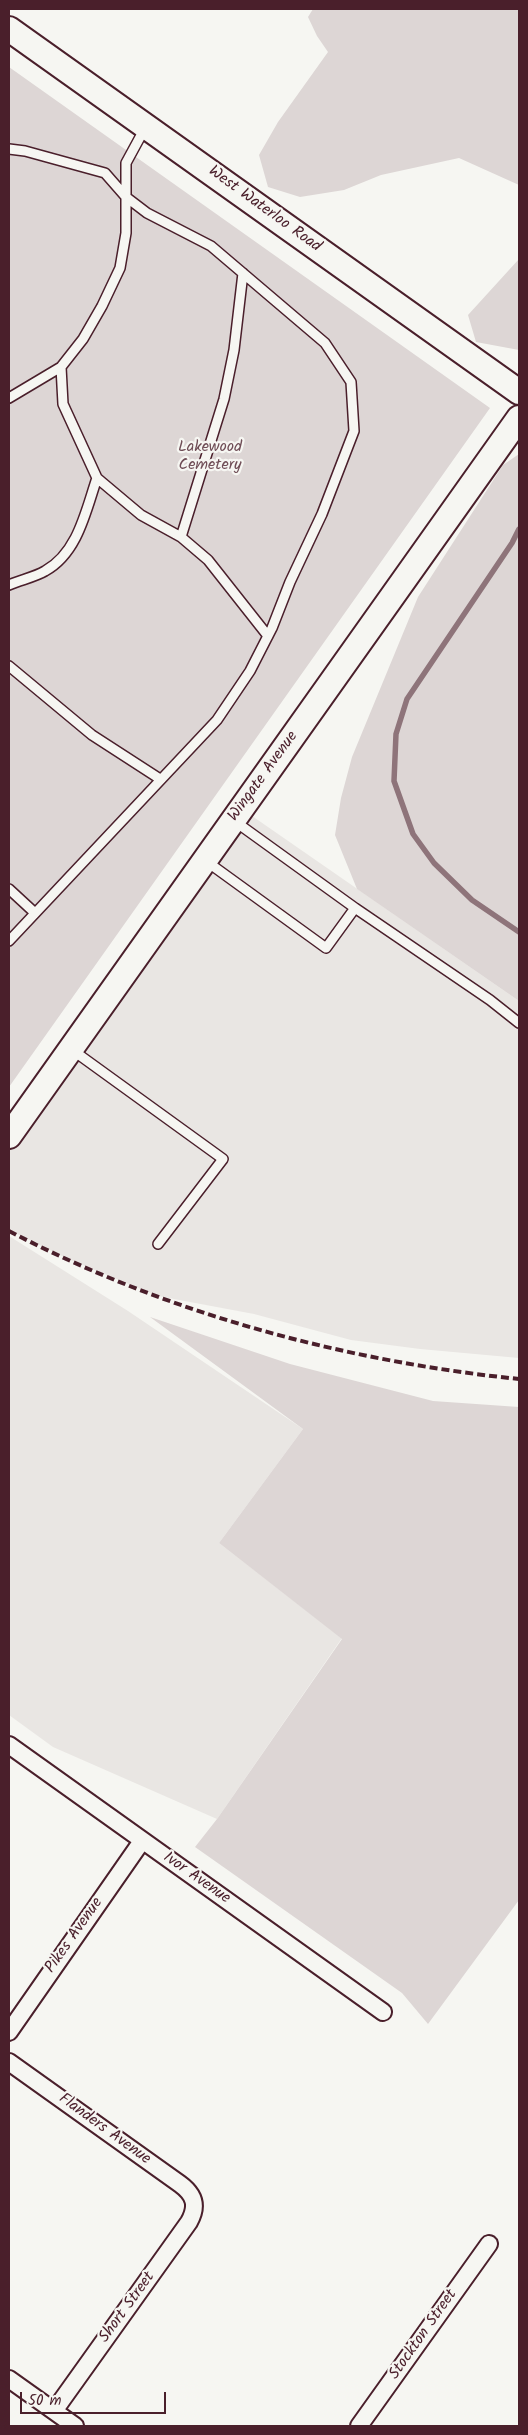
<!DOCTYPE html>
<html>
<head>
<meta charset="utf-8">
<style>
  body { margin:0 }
  #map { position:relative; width:528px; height:2435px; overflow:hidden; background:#f6f6f2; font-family:Kalam,sans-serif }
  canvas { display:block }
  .frame { position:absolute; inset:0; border:10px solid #4a1f2b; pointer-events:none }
  .scale { position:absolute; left:20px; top:2392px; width:146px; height:22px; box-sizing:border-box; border:2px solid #4a1f2b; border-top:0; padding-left:6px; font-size:15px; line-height:18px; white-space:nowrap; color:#4a1f2b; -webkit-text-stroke:4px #f6f6f2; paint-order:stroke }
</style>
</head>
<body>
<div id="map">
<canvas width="528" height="2435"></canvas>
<div class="frame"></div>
<div class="scale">50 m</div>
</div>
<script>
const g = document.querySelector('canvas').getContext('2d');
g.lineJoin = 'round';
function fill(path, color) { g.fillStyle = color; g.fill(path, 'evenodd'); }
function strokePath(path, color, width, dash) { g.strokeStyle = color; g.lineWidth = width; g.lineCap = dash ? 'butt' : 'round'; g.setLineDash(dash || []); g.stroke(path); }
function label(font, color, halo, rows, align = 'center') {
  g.font = font + ' Kalam,sans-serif'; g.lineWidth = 4.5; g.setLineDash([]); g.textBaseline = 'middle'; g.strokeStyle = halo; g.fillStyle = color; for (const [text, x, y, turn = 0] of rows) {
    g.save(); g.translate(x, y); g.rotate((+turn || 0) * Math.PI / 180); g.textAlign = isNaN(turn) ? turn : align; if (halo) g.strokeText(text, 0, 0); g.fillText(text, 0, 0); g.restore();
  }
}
fill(new Path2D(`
  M242,809l277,192v357l-99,-9 -69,-9 -97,-26 -96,-18 -90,-37 -59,-29v-94z
  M9,1236l119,75 175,118 -84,114 123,95 -125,181 -164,-72 -44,-32z`), '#e9e6e3');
fill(new Path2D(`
  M313,9h206v176l-60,-27 -78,17 -37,15 -44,7 -32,-10 -9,-32 19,-33 50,-70 -11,-16 -9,-19z
  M9,67l481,341 -481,679z
  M519,259v91l-43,-8 -8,-27z
  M519,454v547l-162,-112 -22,-54 6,-37 11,-41 66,-160 85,-132z
  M150,1317l140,47 143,37 86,6v493l-91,124 -26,-31 -207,-146 22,-28 125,-180 -123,-96 84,-114z`), '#ddd6d5');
strokePath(new Path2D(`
  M519,529l-7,14 -105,156 -11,35 -2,47 19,53 21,29 38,37 47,32`), '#8e747a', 5.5);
const lane = new Path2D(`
  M9,149l16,2 80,22 21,24 21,16 64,33 114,97 26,39 3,49 -32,83 -32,68 -18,46 -22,43 -33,49 -208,221
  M61,367l2,37 34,74 44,37 40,22 27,23 60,76
  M9,398l52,-31 22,-28 19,-33 18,-38 6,-35v-70l19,-35
  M181,537l43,-138 10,-49 9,-77
  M9,585c11,-5 26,-8 36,-14 33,-18 41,-61 52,-93
  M9,666l83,69 68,44
  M206,861l120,87 29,-40 -122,-88
  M9,889l26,24
  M355,908l135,92 29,23
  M71,1049l152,110 -65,85`);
const street = new Path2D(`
  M9,1745l374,267
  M9,2032l133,-191
  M9,2062l171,122c15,11 18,22 9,38l-135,189
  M9,2379l66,47
  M359,2426l130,-182`);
const secondary = new Path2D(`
  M9,29l510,363
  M9,1136l510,-718`);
strokePath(lane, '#4a1f2b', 12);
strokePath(street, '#4a1f2b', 20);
strokePath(secondary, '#4a1f2b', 28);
strokePath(lane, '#f6f6f2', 9);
strokePath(street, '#f6f6f2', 16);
strokePath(secondary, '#f6f6f2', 24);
strokePath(new Path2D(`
  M9,1231c157,82 334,130 510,148`), '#4a1f2b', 4, [8, 4]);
label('16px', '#4a1f2b', '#f6f6f2', [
  ["West Waterloo Road",264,210,36],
  ["Wingate Avenue",264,777,-54],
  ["Ivor Avenue",196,1879,35],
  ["Pikes Avenue",75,1936,-55],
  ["Flanders Avenue",104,2130,36],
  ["Short Street",128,2308,-54],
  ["Stockton Street",424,2335,-55]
]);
label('16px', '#6f4d56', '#f6f6f2', [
  ["Lakewood",210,448],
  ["Cemetery",210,466]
]);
</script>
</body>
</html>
